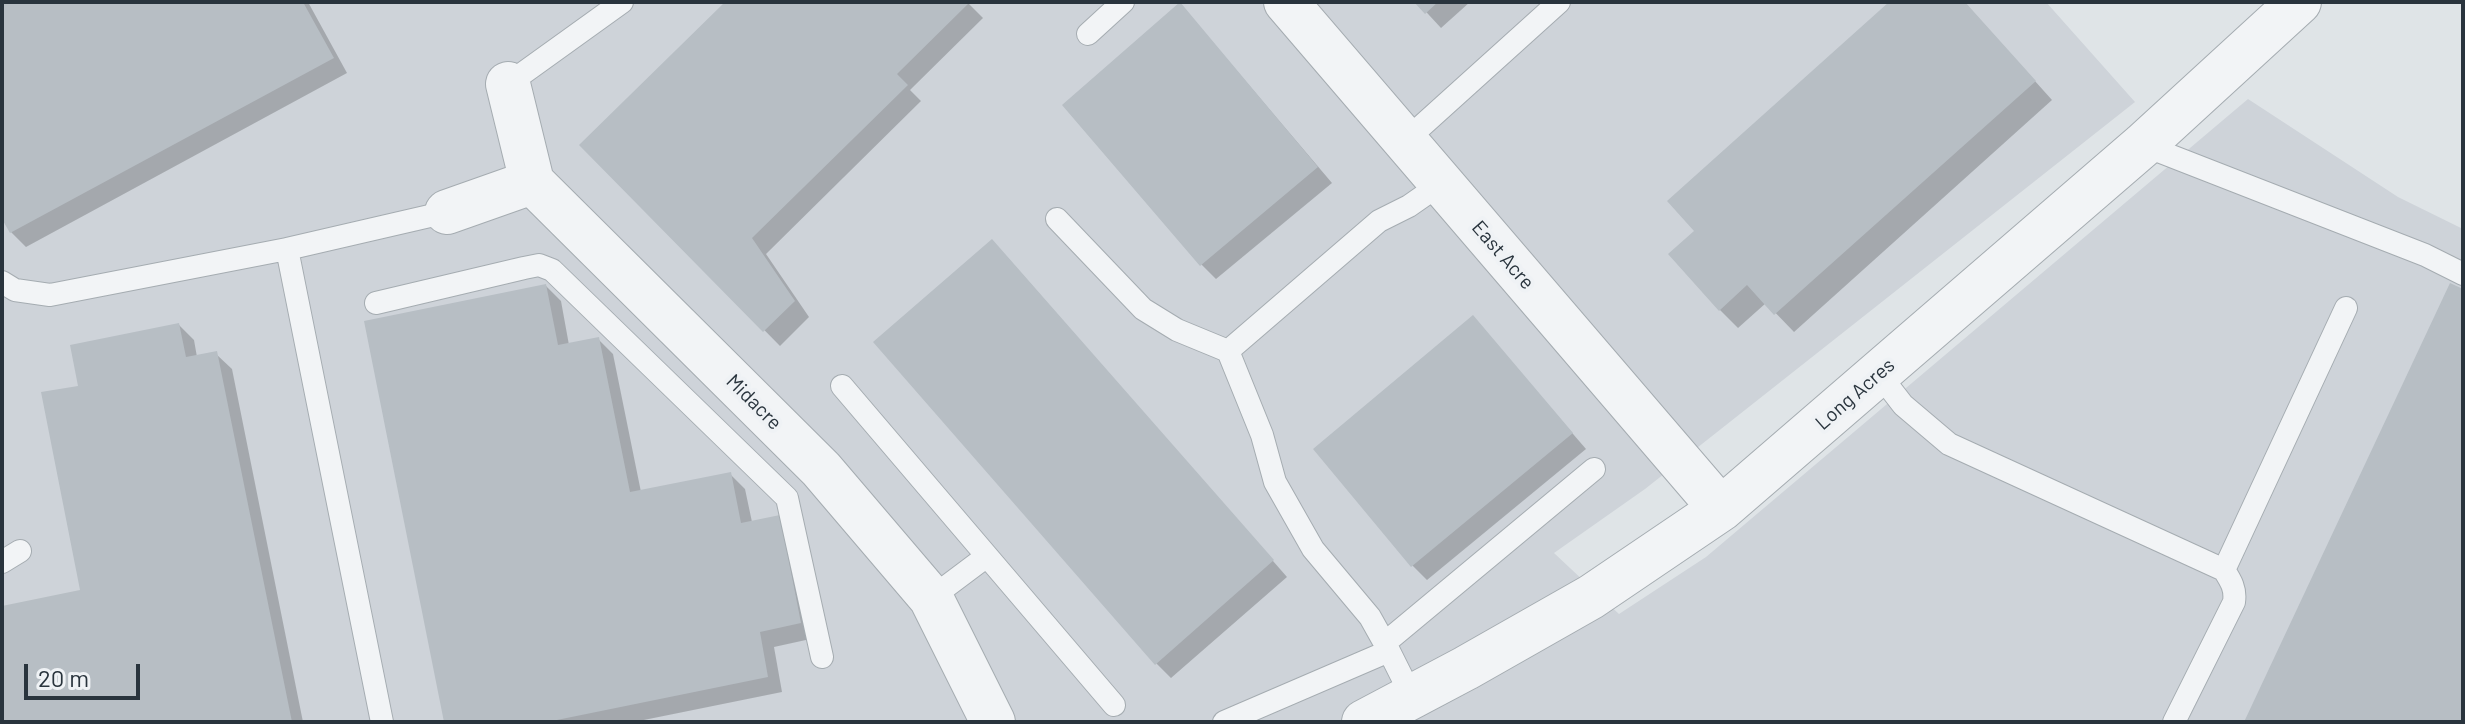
<!DOCTYPE html>
<html>
<head>
<meta charset="utf-8">
<style>
  body { margin:0 }
  #map { position:relative; width:2465px; height:724px; overflow:hidden; background:#dfe4e7; font-family:Barlow,sans-serif }
  canvas { display:block }
  .frame { position:absolute; inset:0; border:4px solid #29343d; pointer-events:none }
  .scale { position:absolute; left:24px; top:664px; width:116px; height:36px; box-sizing:border-box; border:4px solid #29343d; border-top:0; padding-left:10px; font-size:24px; line-height:28px; white-space:nowrap; color:#29343d; -webkit-text-stroke:6px #eff2f5; paint-order:stroke }
</style>
</head>
<body>
<div id="map">
<canvas width="2465" height="724"></canvas>
<div class="frame"></div>
<div class="scale">20 m</div>
</div>
<script>
const g = document.querySelector('canvas').getContext('2d');
g.lineJoin = 'round';
function fill(path, color) { g.fillStyle = color; g.fill(path, 'evenodd'); }
function strokePath(path, color, width, dash) { g.strokeStyle = color; g.lineWidth = width; g.lineCap = dash ? 'butt' : 'round'; g.setLineDash(dash || []); g.stroke(path); }
function label(font, color, halo, rows, align = 'center') {
  g.font = font + ' Barlow,sans-serif'; g.lineWidth = 8; g.setLineDash([]); g.textBaseline = 'middle'; g.strokeStyle = halo; g.fillStyle = color; for (const [text, x, y, turn = 0] of rows) {
    g.save(); g.translate(x, y); g.rotate((+turn || 0) * Math.PI / 180); g.textAlign = isNaN(turn) ? turn : align; if (halo) g.strokeText(text, 0, 0); g.fillText(text, 0, 0); g.restore();
  }
}
fill(new Path2D(`
  M2,2h2044l89,100 -490,387 -91,64 65,61 87,-57 542,-458 150,98 65,32v493h-2461z`), '#ced3d9');
fill(new Path2D(`
  M2,2h306l39,71 -321,174 -15,-15 -9,-17z
  M728,2h239l16,16 -73,72 11,11 -155,153 43,63 -29,29 -198,-201z
  M1417,2h53l-29,26z
  M1892,2h72l88,98 -258,232 -28,-29 -28,25 -18,-18 -24,-79z
  M1180,4l152,179 -116,96 -15,-15z
  M1007,257l280,320 -116,101 -15,-15z
  M546,286l15,15 8,44 29,-6 15,15 28,138 89,-18 15,15 7,33 27,-5 36,121 -41,9 8,45 -148,30h-188z
  M1473,318l113,131 -159,131 -15,-15z
  M179,325l15,15 3,17 19,-3 16,15 71,353h-301v-114l81,-16 -3,-205z`), '#0003');
fill(new Path2D(`
  M2,2h301l31,56 -324,175 -8,-14z
  M725,2h245l-73,72 11,11 -156,153 43,63 -32,31 -184,-187z
  M1180,2l138,165 -118,99 -138,-161z
  M1414,2h24l-13,12z
  M1889,2h76l71,79 -262,234 -27,-30 -28,26 -51,-57 26,-23 -27,-30z
  M992,239l282,321 -119,105 -282,-323z
  M2450,283l13,6v433h-219z
  M546,284l12,61 41,-8 31,155 101,-20 10,51 39,-8 21,108 -41,9 8,45 -221,45h-103l-80,-401z
  M1473,315l100,118 -162,134 -98,-118z
  M179,323l7,34 31,-6 75,371h-290v-116l78,-16 -39,-198 37,-6 -8,-41z`), '#b7bec4');
const lane = new Path2D(`
  M1088,34l35,-32
  M508,84l114,-82
  M1405,141l154,-139
  M2143,145l282,110 38,19
  M1057,219l86,90 34,21 51,21
  M2,282l13,8 35,5 237,-46
  M376,303l148,-35 15,-3 13,5 235,228 35,159
  M1879,374l24,31 46,39 275,126
  M842,386l272,319
  M2,562l18,-11
  M931,598l56,-42
  M1386,642l208,-173
  M1389,651l23,46
  M382,722l-95,-473 160,-37
  M1224,722l165,-71 -19,-34 -57,-68 -38,-67 -13,-47 -34,-84 151,-130 30,-15 33,-23
  M2174,722l60,-120c2,-13 -3,-21 -10,-32l122,-262`);
const street = new Path2D(`
  M1286,2l435,507
  M508,84l24,98
  M447,212l85,-30 289,287 110,129 62,124
  M1364,722l102,-54 125,-71 130,-88 422,-364 156,-143`);
strokePath(lane, '#a5acb1', 24);
strokePath(street, '#a5acb1', 46);
strokePath(lane, '#f2f4f6', 22);
strokePath(street, '#f2f4f6', 44);
label('20px', '#29343d', '#eff2f5', [
  ["East Acre",1503,255,49],
  ["Long Acres",1855,394,-41],
  ["Midacre",754,402,45]
]);
</script>
</body>
</html>
